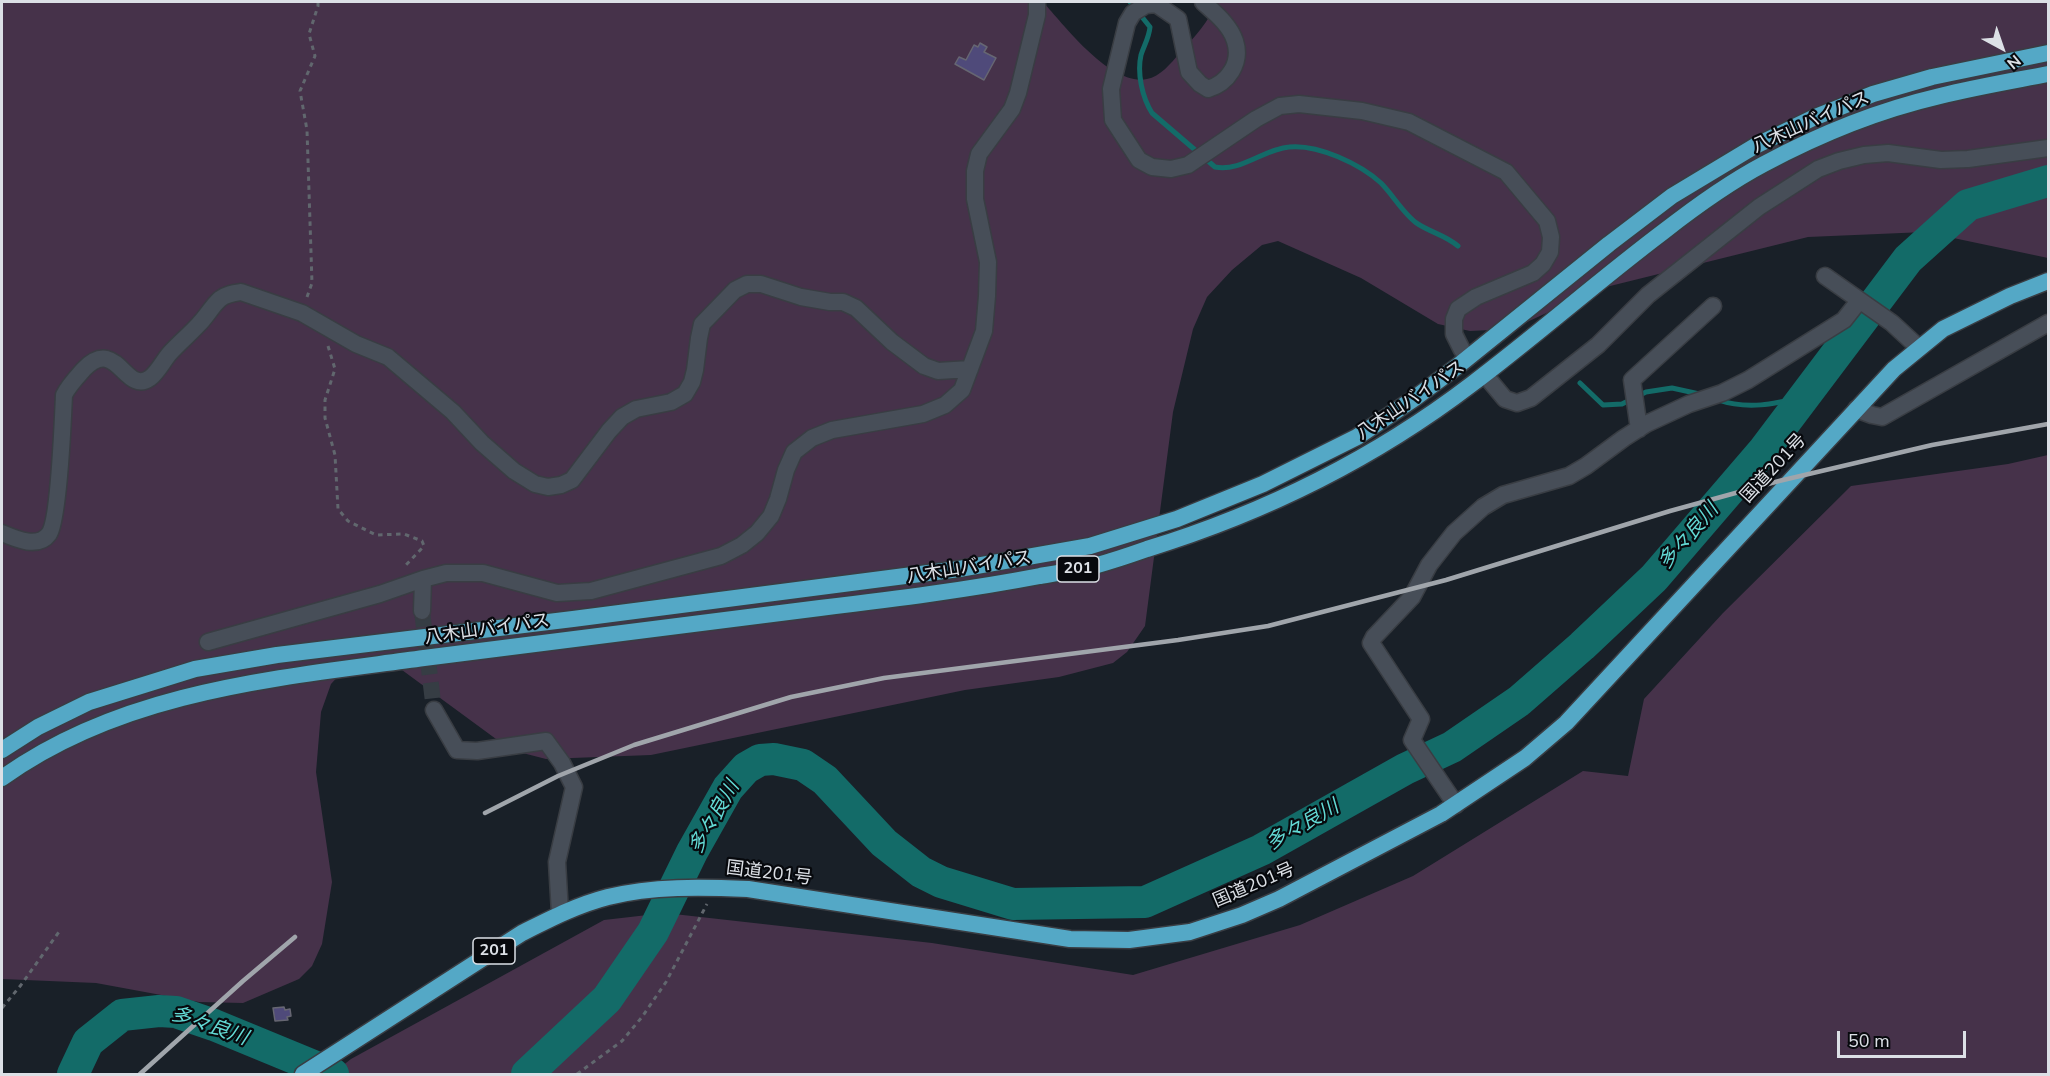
<!DOCTYPE html>
<html>
<head>
<meta charset="utf-8">
<style>
  body { margin:0 }
  #map { position:relative; width:2050px; height:1076px; overflow:hidden; background:#192028; font-family:"Nunito Sans",sans-serif }
  canvas { display:block }
  .frame { position:absolute; inset:0; border:3px solid #dce0e6; pointer-events:none }
  .north { position:absolute; left:1972px; top:18px; width:60px; height:60px; -webkit-text-stroke:4px #07090d; paint-order:stroke; rotate:140deg; font-size:16px; font-weight:700; line-height:24px; text-align:center; color:#dce0e6 }
  .north::after { content:''; display:block; margin:auto; width:21px; height:27px; background:#dce0e6; clip-path:polygon(50% 0,100% 100%,50% 72%,0 100%) }
  .scale { position:absolute; left:1837px; top:1031px; width:129px; height:27px; box-sizing:border-box; border:3px solid #dce0e6; border-top:0; padding-left:8px; font-size:18px; line-height:21px; white-space:nowrap; color:#dce0e6; -webkit-text-stroke:4px #07090d; paint-order:stroke }
</style>
</head>
<body>
<div id="map">
<canvas width="2050" height="1076"></canvas>
<div class="frame"></div>
<div class="north">N</div>
<div class="scale">50 m</div>
</div>
<script>
const g = document.querySelector('canvas').getContext('2d');
g.lineJoin = 'round';
function fill(path, color) { g.fillStyle = color; g.fill(path, 'evenodd'); }
function strokePath(path, color, width, dash) { g.strokeStyle = color; g.lineWidth = width; g.lineCap = dash ? 'butt' : 'round'; g.setLineDash(dash || []); g.stroke(path); }
function label(font, color, halo, rows, align = 'center') {
  g.font = font + ' "Nunito Sans","Noto Sans JP",sans-serif'; g.lineWidth = 4.5; g.setLineDash([]); g.textBaseline = 'middle'; g.strokeStyle = halo; g.fillStyle = color; for (const [text, x, y, turn = 0] of rows) {
    g.save(); g.translate(x, y); g.rotate((+turn || 0) * Math.PI / 180); g.textAlign = isNaN(turn) ? turn : align; if (halo) g.strokeText(text, 0, 0); g.fillText(text, 0, 0); g.restore();
  }
}
fill(new Path2D(`
  M2,2h1041c22,24 67,84 104,77 13,-2 24,-16 32,-25 14,-15 31,-34 38,-52h831v256l-123,-26 -117,5 -210,52 -86,40 -42,2 -32,-7 -77,-46 -83,-37 -16,4 -30,25 -25,27 -14,32 -20,83 -28,214 -18,26 -14,11 -54,14 -94,13 -314,65 -105,4 -35,-9 -124,-91 -44,12 -12,13 -10,28 -5,60 16,110 -10,62 -10,22 -13,13 -56,24 -44,-1 -103,-19 -94,-4z
  M2048,455v619h-1716l19,-15 253,-139 61,-7 267,30 201,32 167,-50 113,-49 170,-105 45,5 16,-77 79,-86 128,-127 157,-22z`), '#46324a');
strokePath(new Path2D(`
  M1130,2l20,25c-1,11 -6,18 -9,28 -4,18 1,42 11,58l63,54c26,5 49,-18 74,-20 29,-3 71,17 92,36 12,12 24,33 37,41 14,9 27,11 40,22
  M1580,383l23,22 19,-1 24,-12 26,-4 32,7
  M1718,400c30,10 56,4 86,-3`), '#136b68', 5);
strokePath(new Path2D(`
  M73,1074l15,-32 34,-27 37,-4 17,1 38,13 119,49
  M527,1074l80,-75 46,-67 39,-80 36,-64 18,-20 14,-8 14,-1 29,6 22,15 59,63 37,29 20,10 72,22 132,-2 116,-52 144,-81 47,-22 67,-46 63,-55 72,-68 110,-128 144,-191 60,-54 80,-24`), '#136b68', 32);
const building = new Path2D(`
  M980,43l7,4 -3,5 12,6 -12,22 -29,-16 4,-7 7,3 8,-15 4,2z
  M284,1007l1,3 5,-1 1,7 -4,1 1,3 -13,1 -2,-13z`);
fill(building, '#4f4a7a');
strokePath(building, '#666672', 1.5);
strokePath(new Path2D(`
  M422,611l12,99`), '#363d44', 16, [16, 8]);
const minor = new Path2D(`
  M1203,2c12,11 27,23 32,39 7,22 -7,42 -27,48l-8,-5 -11,-12 -11,-53 -22,-15 -10,1 -13,8 -6,10 -16,66 2,31 26,40 13,7 19,2 17,-4 68,-46 24,-13 19,-2 63,7 47,11 97,50 41,49 4,16 -1,15 -7,12 -10,9 -57,24 -18,12 -4,10v15l8,16
  M1825,276l67,47 26,24
  M1490,381l15,18 12,4 14,-5 67,-53 50,-50 111,-88 59,-38 21,-8 25,-6 24,-2 53,7 27,-1 80,-11
  M1856,409l16,6 10,2 166,-94
  M1639,429l-7,-49 81,-74
  M2,533c14,6 36,16 47,1 10,-14 14,-117 15,-139 5,-10 12,-17 20,-26 33,-34 41,27 66,9 8,-6 13,-17 20,-25 9,-10 20,-19 29,-29 8,-8 13,-18 21,-25 6,-5 14,-6 21,-7l61,21 54,31 32,13 65,55 29,31 32,28 21,13 13,3 13,-2 11,-5 37,-49 13,-14 14,-8 35,-7 14,-8 7,-12 3,-12 4,-32 3,-14 33,-34 12,-6h14l40,13 29,5h13l13,6 36,34 32,24 14,5 32,-2
  M422,611l1,-32 23,-6h37l74,20 34,-2 130,-35 21,-11 15,-12 14,-17 7,-17 8,-29 8,-18 18,-14 20,-8 91,-16 22,-9 17,-15 22,-59 3,-35 1,-34 -13,-63v-28l4,-17 33,-45 6,-16 19,-78v-13
  M208,642l172,-48 43,-15
  M434,710l23,40 20,1 69,-10 16,22 12,24 -17,75 3,51
  M1456,805l-44,-65 9,-21 -50,-76 3,-6 38,-40 17,-32 25,-32 29,-26 20,-12 66,-19 17,-10 38,-28 22,-14 43,-20 33,-11 26,-13 96,-60 15,-19`);
const trunk = new Path2D(`
  M2,750l36,-23 51,-25 106,-33 82,-14 296,-36 386,-50 131,-23 87,-27 86,-35 94,-47 58,-39 44,-33 150,-121 63,-48 83,-50 58,-28 60,-24 59,-17 116,-24
  M2,778c122,-88 277,-100 422,-120 132,-17 264,-34 396,-50 74,-9 147,-18 220,-32 18,-3 37,-6 54,-10 18,-5 36,-11 53,-17 117,-36 228,-91 325,-165 65,-49 126,-103 191,-152 32,-25 65,-49 101,-68 54,-29 116,-54 176,-68 36,-9 72,-15 108,-22
  M303,1074l219,-141c28,-14 55,-28 86,-36 45,-11 93,-10 140,-8l322,50 59,1 61,-8 52,-17 37,-16 162,-85 84,-56 41,-35 328,-354 49,-40 67,-33 38,-15`);
strokePath(minor, '#393d43', 19);
strokePath(trunk, '#393d43', 19);
strokePath(new Path2D(`
  M307,297l5,-14 -5,-153 -7,-39 15,-35 -6,-22 9,-28v-4
  M328,346l7,23 -10,31v18l10,37 3,54 10,12 28,14 28,-1 18,7 2,5 -20,21
  M2,1008l19,-23 40,-56
  M577,1074l45,-33 20,-24 24,-35 41,-78`), '#61676e', 3, [4.5, 4.5]);
strokePath(minor, '#474e58', 16);
strokePath(trunk, '#54a8c6', 16);
strokePath(new Path2D(`
  M485,813l73,-37 76,-31 157,-48 93,-19 294,-38 90,-14 178,-46 224,-69 109,-30 153,-36 116,-21
  M140,1074l103,-93 52,-44`), '#a0a5ab', 4.5);
for (const [x, y, w] of [
  [1078,569,42],
  [494,951,42]
]) { const box = new Path2D(); box.roundRect(x - w / 2, y - 13, w, 26, 4.5); g.fillStyle = '#07090d'; g.fill(box); strokePath(box, '#dce0e6', 1.5); }
label('bold 16px', '#dce0e6', null, [
  ["201",1078,569],
  ["201",494,951]
]);
label('18px', '#dce0e6', '#07090d', [
  ["八木山バイパス",1811,123,-24],
  ["八木山バイパス",1411,401,-34],
  ["国道201号",1774,469,-47],
  ["八木山バイパス",969,568,-9],
  ["八木山バイパス",487,630,-8],
  ["国道201号",769,874,7],
  ["国道201号",1254,886,-23]
]);
label('italic 20px', '#63dad5', '#07090d', [
  ["多々良川",1689,537,-49],
  ["多々良川",715,818,-60],
  ["多々良川",1303,826,-30],
  ["多々良川",209,1027,19]
]);
</script>
</body>
</html>
